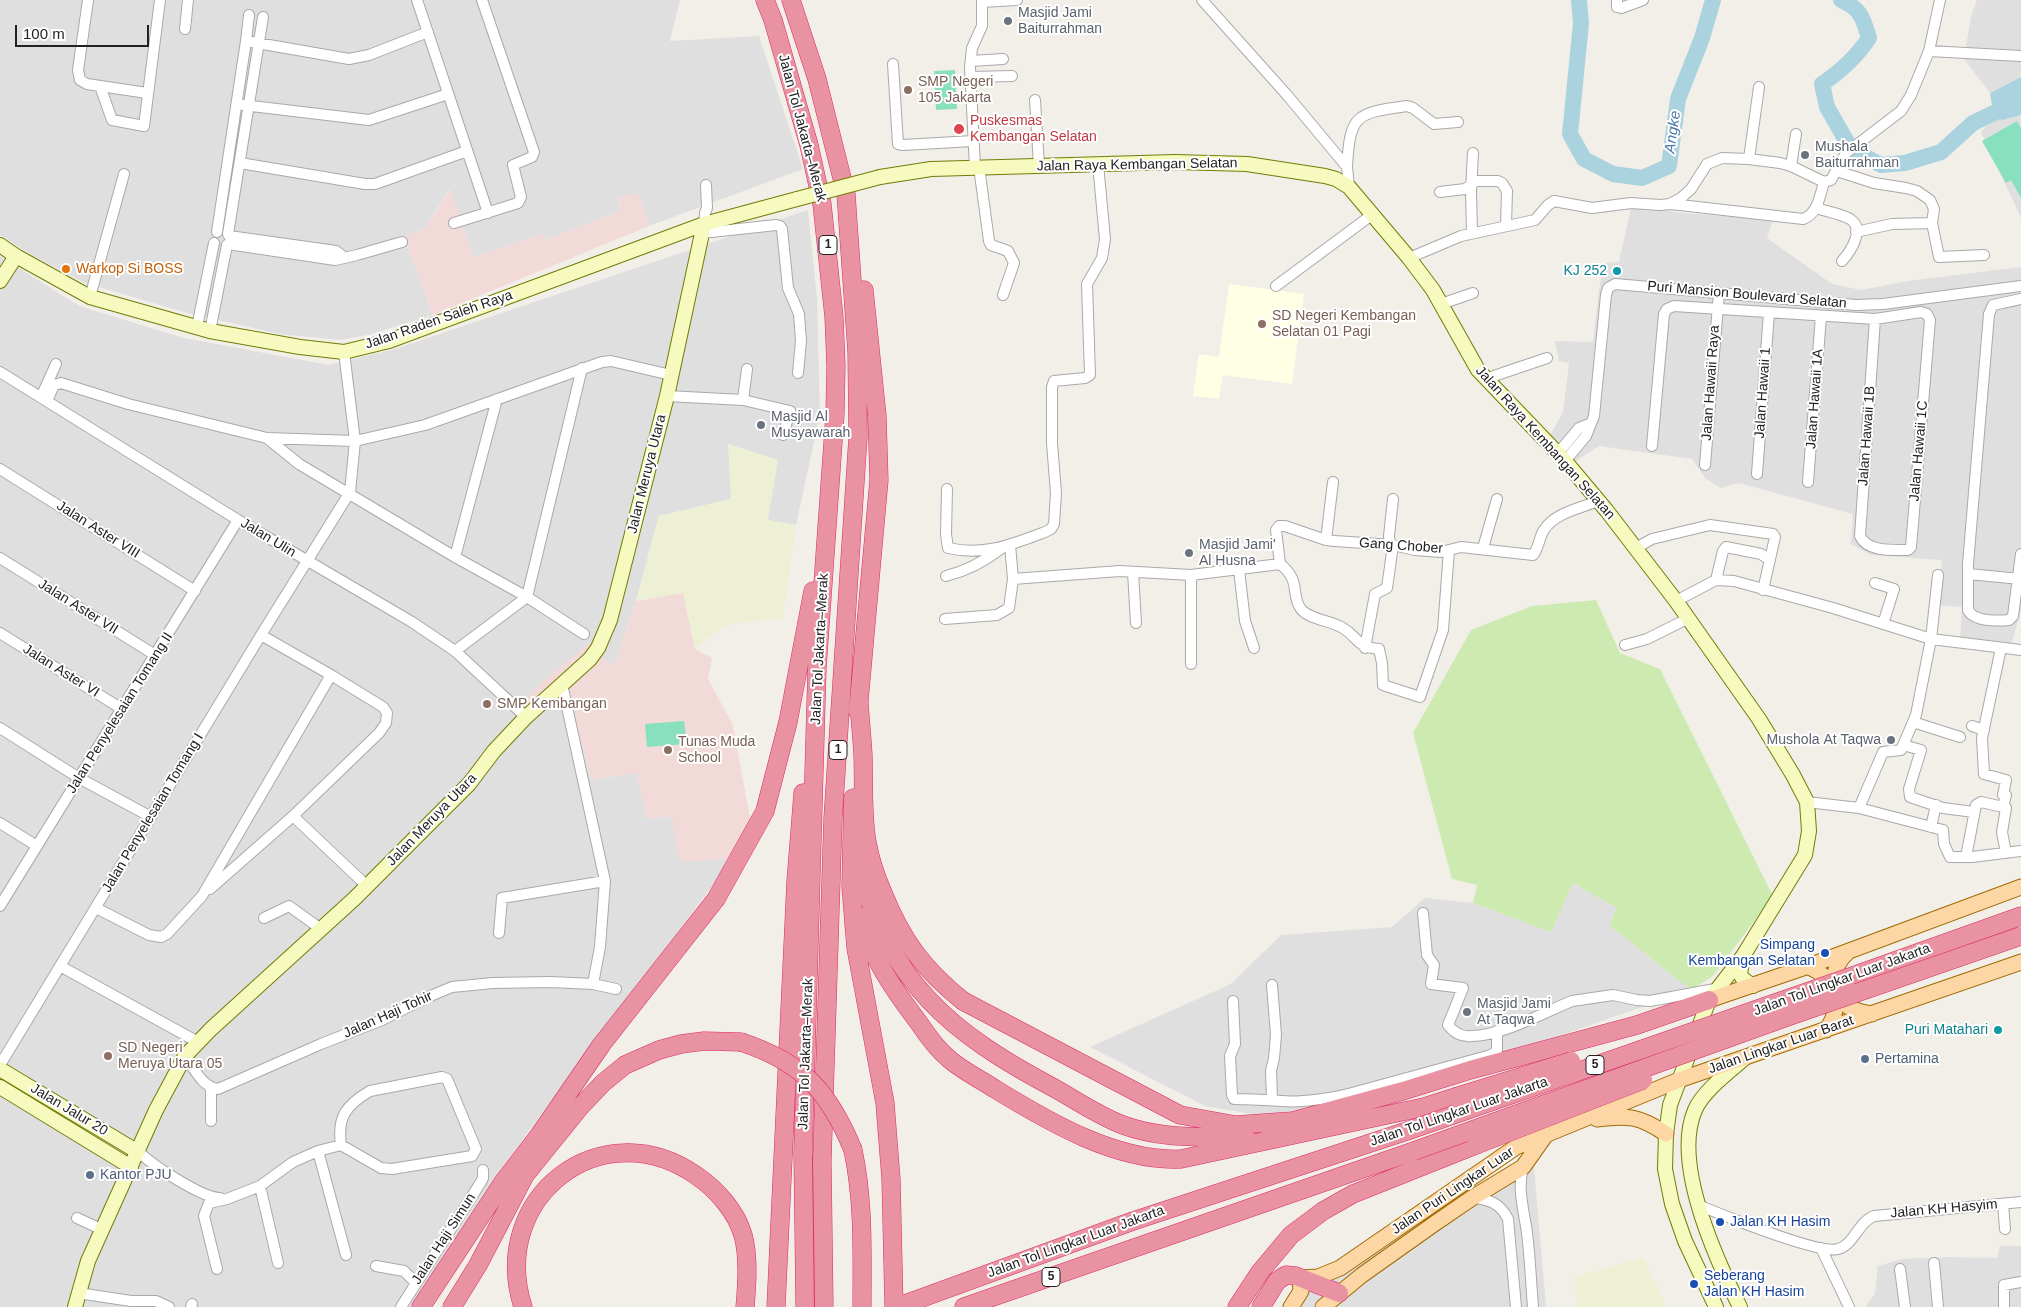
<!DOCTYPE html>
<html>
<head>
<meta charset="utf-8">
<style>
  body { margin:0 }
  #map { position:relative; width:2021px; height:1307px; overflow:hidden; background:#f2efe9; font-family:Helvetica,sans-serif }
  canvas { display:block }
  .scale { position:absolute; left:15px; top:25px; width:134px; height:22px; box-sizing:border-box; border:2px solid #222; border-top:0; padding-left:6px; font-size:15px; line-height:18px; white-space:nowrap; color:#222; -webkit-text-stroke:4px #fff; paint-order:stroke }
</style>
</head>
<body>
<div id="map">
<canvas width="2021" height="1307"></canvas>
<div class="scale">100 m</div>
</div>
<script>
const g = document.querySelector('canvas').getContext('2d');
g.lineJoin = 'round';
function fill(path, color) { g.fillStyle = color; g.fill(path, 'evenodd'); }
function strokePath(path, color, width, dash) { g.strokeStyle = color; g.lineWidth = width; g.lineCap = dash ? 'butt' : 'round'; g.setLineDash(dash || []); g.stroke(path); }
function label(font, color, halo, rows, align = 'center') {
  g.font = font + ' Helvetica,sans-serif'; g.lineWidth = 4; g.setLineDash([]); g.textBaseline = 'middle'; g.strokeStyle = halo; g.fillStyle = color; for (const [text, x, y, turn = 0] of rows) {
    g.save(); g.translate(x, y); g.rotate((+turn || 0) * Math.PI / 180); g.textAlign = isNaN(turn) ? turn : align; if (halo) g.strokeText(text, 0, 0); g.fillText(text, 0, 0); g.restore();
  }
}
fill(new Path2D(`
  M0,0h680l-10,41 89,-5 44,133 -154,57 -11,-32 -20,4 2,13 -75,29 -2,-6 -69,23 -25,-67 -24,38 -21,9 29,78 -65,20 -28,5 -61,-6 -92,-21 -102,-30 -57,-30 -28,-18z
  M1977,0h44v77l-31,16 -26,-34 7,-43z
  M2021,115v103l-40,-86 13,-14 9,2z
  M1632,203l49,10 92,6 -6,19 65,46 29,6 47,-9 113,-14v343l-10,36 -51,-5 2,-34 -25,-2 5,-45 -71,-5 -20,-11 2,-30 -114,-31 -18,5 -15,-9 -14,-20 -93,-13 -23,15 -26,-26 13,-23 6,-49 -10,-2 -4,-20 38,1 6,-53 5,-26 15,-1z
  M808,210l9,88 3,116 -24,111 -28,-5 -37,-21 -72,17 -23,85 -22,65 -53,21 23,63 7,30 46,-7 10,46 24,-3 62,42 -228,305 -93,144h-412v-1051l79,50 105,32 145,27 66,-16z
  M1573,883l44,25 -8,17 82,65 -293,102 -123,26 -70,-12 -115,-59 141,-63 50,-49 111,-8 33,-29 48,5 78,29z
  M1533,1156l13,151h-254l48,-39 123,-85 9,14z
  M2000,1246h21v61h-158h2l10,-13 3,-28 24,-7 42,-2 53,1z`), '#e0dfdf');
fill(new Path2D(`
  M450,190l24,67 69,-23 2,6 75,-29 -2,-14 20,-4 11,33 -216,89 -29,-78 21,-9z
  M683,592l12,57 17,9 -4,21 25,46 17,93 -17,40 -53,4 -9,-46 -24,3 -10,-46 -46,7 -7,-30 -22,-62 -33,29 -7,-17 65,-56 27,22 22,-65z`), '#f2dad9');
fill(new Path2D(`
  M1229,284l75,10 -12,90 -69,-9 -4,24 -26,-3 6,-42 20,3z`), '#ffffe5');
fill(new Path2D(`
  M728,444l50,16 -10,60 28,5 -13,93 -58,7 -30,24 -12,-56 -47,8 23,-85 72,-17z
  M1644,1257l22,50h-88l-4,-30z`), '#eef0d5');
fill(new Path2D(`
  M1596,600l24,53 40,16 113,227 -60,80 -22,14 -82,-65 8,-17 -44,-25 -22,49 -78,-29 4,-18 -25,-6 -39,-146 58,-103 61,-24z`), '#cdebb0');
fill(new Path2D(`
  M955,70l2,39 -21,1 -2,-39z
  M2017,121l4,7v70l-10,-18 -5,3 -24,-42z
  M684,721l3,23 -40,3 -2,-23z`), '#88e0be');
fill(new Path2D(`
  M2021,77v38l-18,5 -9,-2 -4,-25z`), '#aad3df');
strokePath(new Path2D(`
  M1579,0l2,23 -11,111 14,25 29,15 29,4 27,-12 9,-67 24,-61 11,-38
  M1841,0c20,9 22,18 28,38 -13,20 -28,33 -47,46l5,23 24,42 30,16 24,-2 36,-11 32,-29 48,-23`), '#aad3df', 16);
const street = new Path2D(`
  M88,0l-10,70 2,10 7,4 60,9
  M417,0l71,213
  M1202,0l85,95 60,72 2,20
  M1617,0v7l4,1 22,-8
  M982,2l35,-2
  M185,29l3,-29
  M246,41l3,-26
  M1929,51l92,5
  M971,61l32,-2
  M893,64l5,80 5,1 70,-4
  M970,77l42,-1
  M100,86l12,34 32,6 16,-126
  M1035,100l4,66
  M243,105l126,15 79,-26
  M1749,159l10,-72
  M240,163l125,21h10l92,-33
  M1791,166l5,-32
  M979,167l10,74 2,4 17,6 6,12 -11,32
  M1347,167c3,-53 9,-54 60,-61l6,2 21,16 24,-2
  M975,168l-5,-101 2,-19 10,-22v-26
  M1837,171l37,12 32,5 11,3 13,9 4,9 -2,14 7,34 45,-2
  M1440,192l25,-3 11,-8h22l4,2 5,8 -1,35
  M1671,204l132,15c15,-5 17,-24 21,-37
  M1818,204l1,5c10,3 22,5 31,10 16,10 0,33 -8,42
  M454,223l64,-20 3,-6 -8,-32 19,-8 2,-5 -52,-152
  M704,224l1,-11 2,-5 -1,-23
  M217,232l29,-191 103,18 20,-4 59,-23
  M1856,232l36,-8 40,-1
  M702,233l74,-8 4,1 2,3 6,59 11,26 2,27 -3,32
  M1472,233l-1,-42 2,-38
  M228,234l35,-217
  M229,236l107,15 8,6
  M228,244l107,16 22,-5 45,-13
  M1409,258l52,-22 74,-16 13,-15 6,-4 38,7 39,-5 29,2 10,-1 11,-6 10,-9 16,-25 15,-6 27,1 31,4 11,3 33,16 7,-2 15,-27 55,-42 10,-16 18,-44 11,-51
  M1276,286l97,-72
  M90,297l34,-123
  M2021,299l-28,6 -4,9 -21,250v46c6,12 29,11 41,10l4,-4 8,-62
  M1441,304l32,-11
  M197,327l17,-84
  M210,331l17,-86
  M0,372l238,148 174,102 43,29 71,66
  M1485,379l62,-21
  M667,396l76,4 47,11 -7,24
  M41,397l15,-33
  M743,400l4,-31
  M47,401l7,-16 7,-2 67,21 139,34 88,3 70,-16 177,-63 9,-1 60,14
  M267,438l32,26 156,93 72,40 57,37
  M1652,446l12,-132 3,-5 7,-3 201,13 46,-7 6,2 3,6 -19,227 -3,3c-15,0 -41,2 -48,-14l15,-217
  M1558,453l21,-25 12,-5
  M1565,461l21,-25 8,-20 12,-121 2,-7 7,-4 241,21 27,-1 138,-18
  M1705,465l14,-172
  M0,469l195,122
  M1757,474l12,-162
  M1808,482l13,-166
  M947,489l-1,45 2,14c36,8 63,-3 97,-16l6,-3 3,-5 2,-31 -4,-50v-56l2,-6 31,-3 5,-3 -3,-91 15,-26 3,-19 -7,-75
  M1326,540l7,-58
  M1390,545l-1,-9 4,-37
  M1483,548l14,-49
  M1636,548l16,-9 58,-14 63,9 2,3 -12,53
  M455,557l42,-158
  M0,558l155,97
  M1280,564l-4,-34 3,-4h6l41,14 9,1 58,4 22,5 26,2 20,-5 72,8c6,-7 6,-18 11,-25 10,-17 37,-22 54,-29
  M1280,564c22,17 10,31 21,45 7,10 31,12 42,19 16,10 13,19 36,21l3,14 1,22 37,12 23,-67 6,-80
  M1239,570l6,51 9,27
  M1133,572l3,51
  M1968,574l53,5
  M946,576c21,-5 39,-15 56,-28
  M1013,579l107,-8 71,4 89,-11
  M1716,580l7,-29 3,-4 35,7 9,6
  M1875,583l19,6 -11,35
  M1676,601l40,-21 18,1 99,27 98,31 90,11
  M945,619l52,-4 12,-7 4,-29 -3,-34
  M0,633l122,76
  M1625,645l22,-6 42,-21
  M1365,648l10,-54 12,-6 6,-43
  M455,651l72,-54 55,-229
  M1191,664v-89
  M562,684l43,197 -5,66 -7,37
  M1913,722l47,15
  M1972,726l12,4
  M0,728l79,50 72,39
  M1903,745l18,5 -12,39 1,8 33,11 31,4
  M1807,802l52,6 84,22 1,14 6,13h22l49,-6
  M2003,807l3,1 -4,24 4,21
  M1859,808l24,-56 18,-2 15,-35 15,-76 7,-64
  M293,816l74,70
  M0,823l37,23
  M1931,827l5,-22
  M1966,857l10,-52 5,-3 22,5 3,-12h-3l3,-15 -22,-6 -2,-36 19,-90
  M210,889l83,-73 86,-83 7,-10 1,-10 -4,-6 -52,-32
  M0,906l238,-386
  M96,908l53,27 12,2 6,-3 35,-38 129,-221 -70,-40
  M1423,913l4,42 7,10 -3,19 32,4 -15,37c6,8 14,12 24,11 29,0 73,-24 100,-35l41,-6 24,5 13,1 65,-12
  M264,918l25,-12 32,23
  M499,933l3,-35 103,-17
  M60,966l138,76
  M1272,985l4,50 -2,23 -3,13 1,28
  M1233,1001l2,43 -5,12 2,39 2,4c16,0 31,1 47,2 20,2 52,-3 71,-8l139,-38 6,-4v-20
  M185,1056c9,12 17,31 33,33l103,-45 61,-24 46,-23 24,-10 41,-4 58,-1 42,2 23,5
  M0,1065l261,-430 89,-143 5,-51 -11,-89
  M211,1121v-32
  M138,1151c14,14 64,47 82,47
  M318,1151l28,104
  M1523,1167c-6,23 1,43 4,66 3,24 4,49 6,74
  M260,1186l18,77
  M1472,1198c17,1 28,5 36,21l8,88
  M2003,1204l2,25
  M1698,1205c22,9 122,50 140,44 16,-4 20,-27 36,-33l147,-14
  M77,1218l26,12
  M1821,1248l28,59
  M1934,1263l4,44
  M376,1266l28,5 12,12
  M217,1269l-13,-53 5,-13 18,-4 33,-13 33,-24 25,-11 23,-6 40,23 11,1 80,-13 4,-7 -29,-70 -5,-2 -72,14c-24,14 -33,26 -29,54
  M1900,1269l5,38
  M78,1293l53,8h25l13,6
  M191,1307l1,-3
  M401,1307l80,-125 2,-4v-8
  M2004,1307v-22l17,-3`);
const secondary = new Path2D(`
  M880,177l51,-8 244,-7 72,2 78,12 11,3 13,8 60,71 24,32 45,80 87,91 42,50 69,90 83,118 34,56 14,27 2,29 -4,24 -62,101 -34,44 -39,105 -4,29 -1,35 7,35 13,37 31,66
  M0,245l16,11 74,41 120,34 90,16 44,5 45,-11 315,-117 93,-25
  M0,281l16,-25
  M1743,956l-3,18 3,5 10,7
  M0,1069l138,83
  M0,1087l131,80
  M75,1307l13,-46 68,-151 29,-54 26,-27 143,-130 115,-115 25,-33 32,-34 64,-58 8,-11 12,-28 57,-224 37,-172
  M1740,1307c-24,-48 -68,-144 -45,-197 8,-19 34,-38 50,-52`);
const primary = new Path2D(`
  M1848,952c-17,14 -20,42 1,55 7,4 15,6 23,7
  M1816,964l-7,3c26,10 35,41 17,63
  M1709,1000l97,-33 215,-80
  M1597,1119c31,-4 43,-3 69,15
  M1291,1307l10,-16 -1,-13 18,-1 22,-9 176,-121 163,-67 342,-118
  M1323,1307l39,-32 72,-51 38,-26 51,-31 22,-31`);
const highway = new Path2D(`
  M765,0l8,20 36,125 13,59 12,113 2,49 -1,48 -18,254 -14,485 2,154
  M791,0l26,79 29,115 11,158 1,85 -25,381 -11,343 2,146
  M859,702c1,18 3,35 4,53 1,29 -1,59 4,87 3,18 9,35 16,51 19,47 40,76 80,108l217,114 56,10 57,-4 110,-30 67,-21 167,-45 72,-25
  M858,712l21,-232 -2,-64 -13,-126
  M853,798l-2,89 5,61 29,155 6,76 3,128
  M858,863c31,120 92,170 198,226 21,12 45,28 67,36 40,15 82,11 123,13
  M860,917c11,40 34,73 59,106 8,12 17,25 29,35 13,12 32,21 47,31 54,33 122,73 186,70l243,-52 31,-10
  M1847,978l174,-62
  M853,1150c11,52 9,104 9,157
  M421,1307l83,-126 36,-47 62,-90 114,-145 49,-88 23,-89 25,-131
  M452,1307l26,-42 47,-90 55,-68 23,-24 22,-18 34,-15 22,-6 23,-3 37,1
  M523,1307c-35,-109 78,-198 174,-131 19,13 39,35 46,59 6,22 4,49 2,72
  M776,1307l20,-426 7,-88
  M897,1307l236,-86 274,-90
  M964,1307l450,-156
  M1237,1307l23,-35 31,-37 32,-24 30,-17 123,-49
  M1261,1307l16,-26 9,-6 10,1 43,17`);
strokePath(street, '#a9a9a9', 12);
strokePath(secondary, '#707d05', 16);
strokePath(primary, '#a06b00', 17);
strokePath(highway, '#dc2a67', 19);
strokePath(street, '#fff', 10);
strokePath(secondary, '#f7fabf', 14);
strokePath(primary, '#fcd6a4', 15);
strokePath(highway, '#e892a2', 18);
const secondaryBridge = new Path2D(`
  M797,199l83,-22`);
const highwayBridge = new Path2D(`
  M741,1042c61,20 88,49 112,108
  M1455,1097l116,-36
  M1407,1131l440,-153
  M1476,1145l167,-65
  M1414,1151l373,-134 234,-81`);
strokePath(secondaryBridge, '#707d05', 16, []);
strokePath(highwayBridge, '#dc2a67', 19, []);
strokePath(secondaryBridge, '#f7fabf', 14);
strokePath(highwayBridge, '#e892a2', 18);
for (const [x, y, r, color] of [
  [1008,21,5,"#6b7280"],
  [908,90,5,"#8d6e63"],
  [959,129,6,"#e0444e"],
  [1805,155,5,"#6b7280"],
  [66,269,5,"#e8710a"],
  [1617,271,5,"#0f9aa8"],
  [1262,324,5,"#8d6e63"],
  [761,425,5,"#6b7280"],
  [1189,553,5,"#6b7280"],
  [487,704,5,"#8d6e63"],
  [1891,740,5,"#6b7280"],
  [668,750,5,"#8d6e63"],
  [1825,953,5,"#1a4fb4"],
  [1467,1012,5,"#6b7280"],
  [1998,1030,5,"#0f9aa8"],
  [108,1056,5,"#8d6e63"],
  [1865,1059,5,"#5c6f8a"],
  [90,1175,5,"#5c6f8a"],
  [1720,1222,5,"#1a4fb4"],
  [1694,1284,5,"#1a4fb4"]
]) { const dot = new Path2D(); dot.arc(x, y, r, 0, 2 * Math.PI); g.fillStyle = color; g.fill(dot); strokePath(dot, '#fff', 2); }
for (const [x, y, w] of [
  [828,245,18],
  [838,750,18],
  [1595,1065,18],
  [1051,1277,18]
]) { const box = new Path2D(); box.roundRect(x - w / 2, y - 9.5, w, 19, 4); g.fillStyle = '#fff'; g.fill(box); strokePath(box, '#222', 1); }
label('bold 12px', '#222', null, [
  ["1",828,245],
  ["1",838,750],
  ["5",1595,1065],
  ["5",1051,1277]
]);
label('14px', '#5b616d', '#fff', [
  ["Masjid Jami",1018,13],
  ["Baiturrahman",1018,29],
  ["Mushala",1815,147],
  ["Baiturrahman",1815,163],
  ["Masjid Al",771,417],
  ["Musyawarah",771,433],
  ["Masjid Jami'",1199,545],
  ["Al Husna",1199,561],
  ["Mushola At Taqwa",1881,740,"right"],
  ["Masjid Jami",1477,1004],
  ["At Taqwa",1477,1020]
], 'left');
label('14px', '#785e54', '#fff', [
  ["SMP Negeri",918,82],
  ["105 Jakarta",918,98],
  ["SD Negeri Kembangan",1272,316],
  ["Selatan 01 Pagi",1272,332],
  ["SMP Kembangan",497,704],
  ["Tunas Muda",678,742],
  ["School",678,758],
  ["SD Negeri",118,1048],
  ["Meruya Utara 05",118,1064]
], 'left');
label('14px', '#be3a42', '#fff', [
  ["Puskesmas",970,121],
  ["Kembangan Selatan",970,137]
], 'left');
label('14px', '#222', '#fff', [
  ["Jalan Tol Jakarta–Merak",802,128,75],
  ["Jalan Raya Kembangan Selatan",1137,165,-1],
  ["Puri Mansion Boulevard Selatan",1747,295,5],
  ["Jalan Raden Saleh Raya",439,320,-19],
  ["Jalan Hawaii Raya",1711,383,-86],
  ["Jalan Hawaii 1",1763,393,-86],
  ["Jalan Hawaii 1A",1815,399,-86],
  ["Jalan Hawaii 1B",1867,436,-86],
  ["Jalan Raya Kembangan Selatan",1545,443,48],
  ["Jalan Hawaii 1C",1919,451,-85],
  ["Jalan Meruya Utara",647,474,-76],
  ["Jalan Aster VIII",98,530,32],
  ["Jalan Ulin",268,538,31],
  ["Gang Chober",1401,546,4],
  ["Jalan Aster VII",78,607,32],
  ["Jalan Tol Jakarta–Merak",820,649,-87],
  ["Jalan Aster VI",61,671,32],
  ["Jalan Penyelesaian Tomang II",120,713,-58],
  ["Jalan Penyelesaian Tomang I",153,813,-59],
  ["Jalan Meruya Utara",432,820,-46],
  ["Jalan Tol Lingkar Luar Jakarta",1842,980,-20],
  ["Jalan Haji Tohir",388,1015,-24],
  ["Jalan Lingkar Luar Barat",1781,1045,-19],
  ["Jalan Tol Jakarta–Merak",806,1054,-88],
  ["Jalan Jalur 20",69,1110,31],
  ["Jalan Tol Lingkar Luar Jakarta",1459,1112,-19],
  ["Jalan Puri Lingkar Luar",1453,1191,-34],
  ["Jalan KH Hasyim",1944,1209,-5],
  ["Jalan Haji Simun",444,1239,-57],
  ["Jalan Tol Lingkar Luar Jakarta",1076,1242,-20]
]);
label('14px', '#c56008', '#fff', [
  ["Warkop Si BOSS",76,269]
], 'left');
label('14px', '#0d838f', '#fff', [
  ["KJ 252",1607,271],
  ["Puri Matahari",1988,1030]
], 'right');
label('14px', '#164399', '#fff', [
  ["Simpang",1815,945,"right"],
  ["Kembangan Selatan",1815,961,"right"],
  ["Jalan KH Hasim",1730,1222],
  ["Seberang",1704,1276],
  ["Jalan KH Hasim",1704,1292]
], 'left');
label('14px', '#4e5e75', '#fff', [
  ["Pertamina",1875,1059],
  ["Kantor PJU",100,1175]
], 'left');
label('italic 15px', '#4a7aab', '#fff', [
  ["Angke",1673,132,-82]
]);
</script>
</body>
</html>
